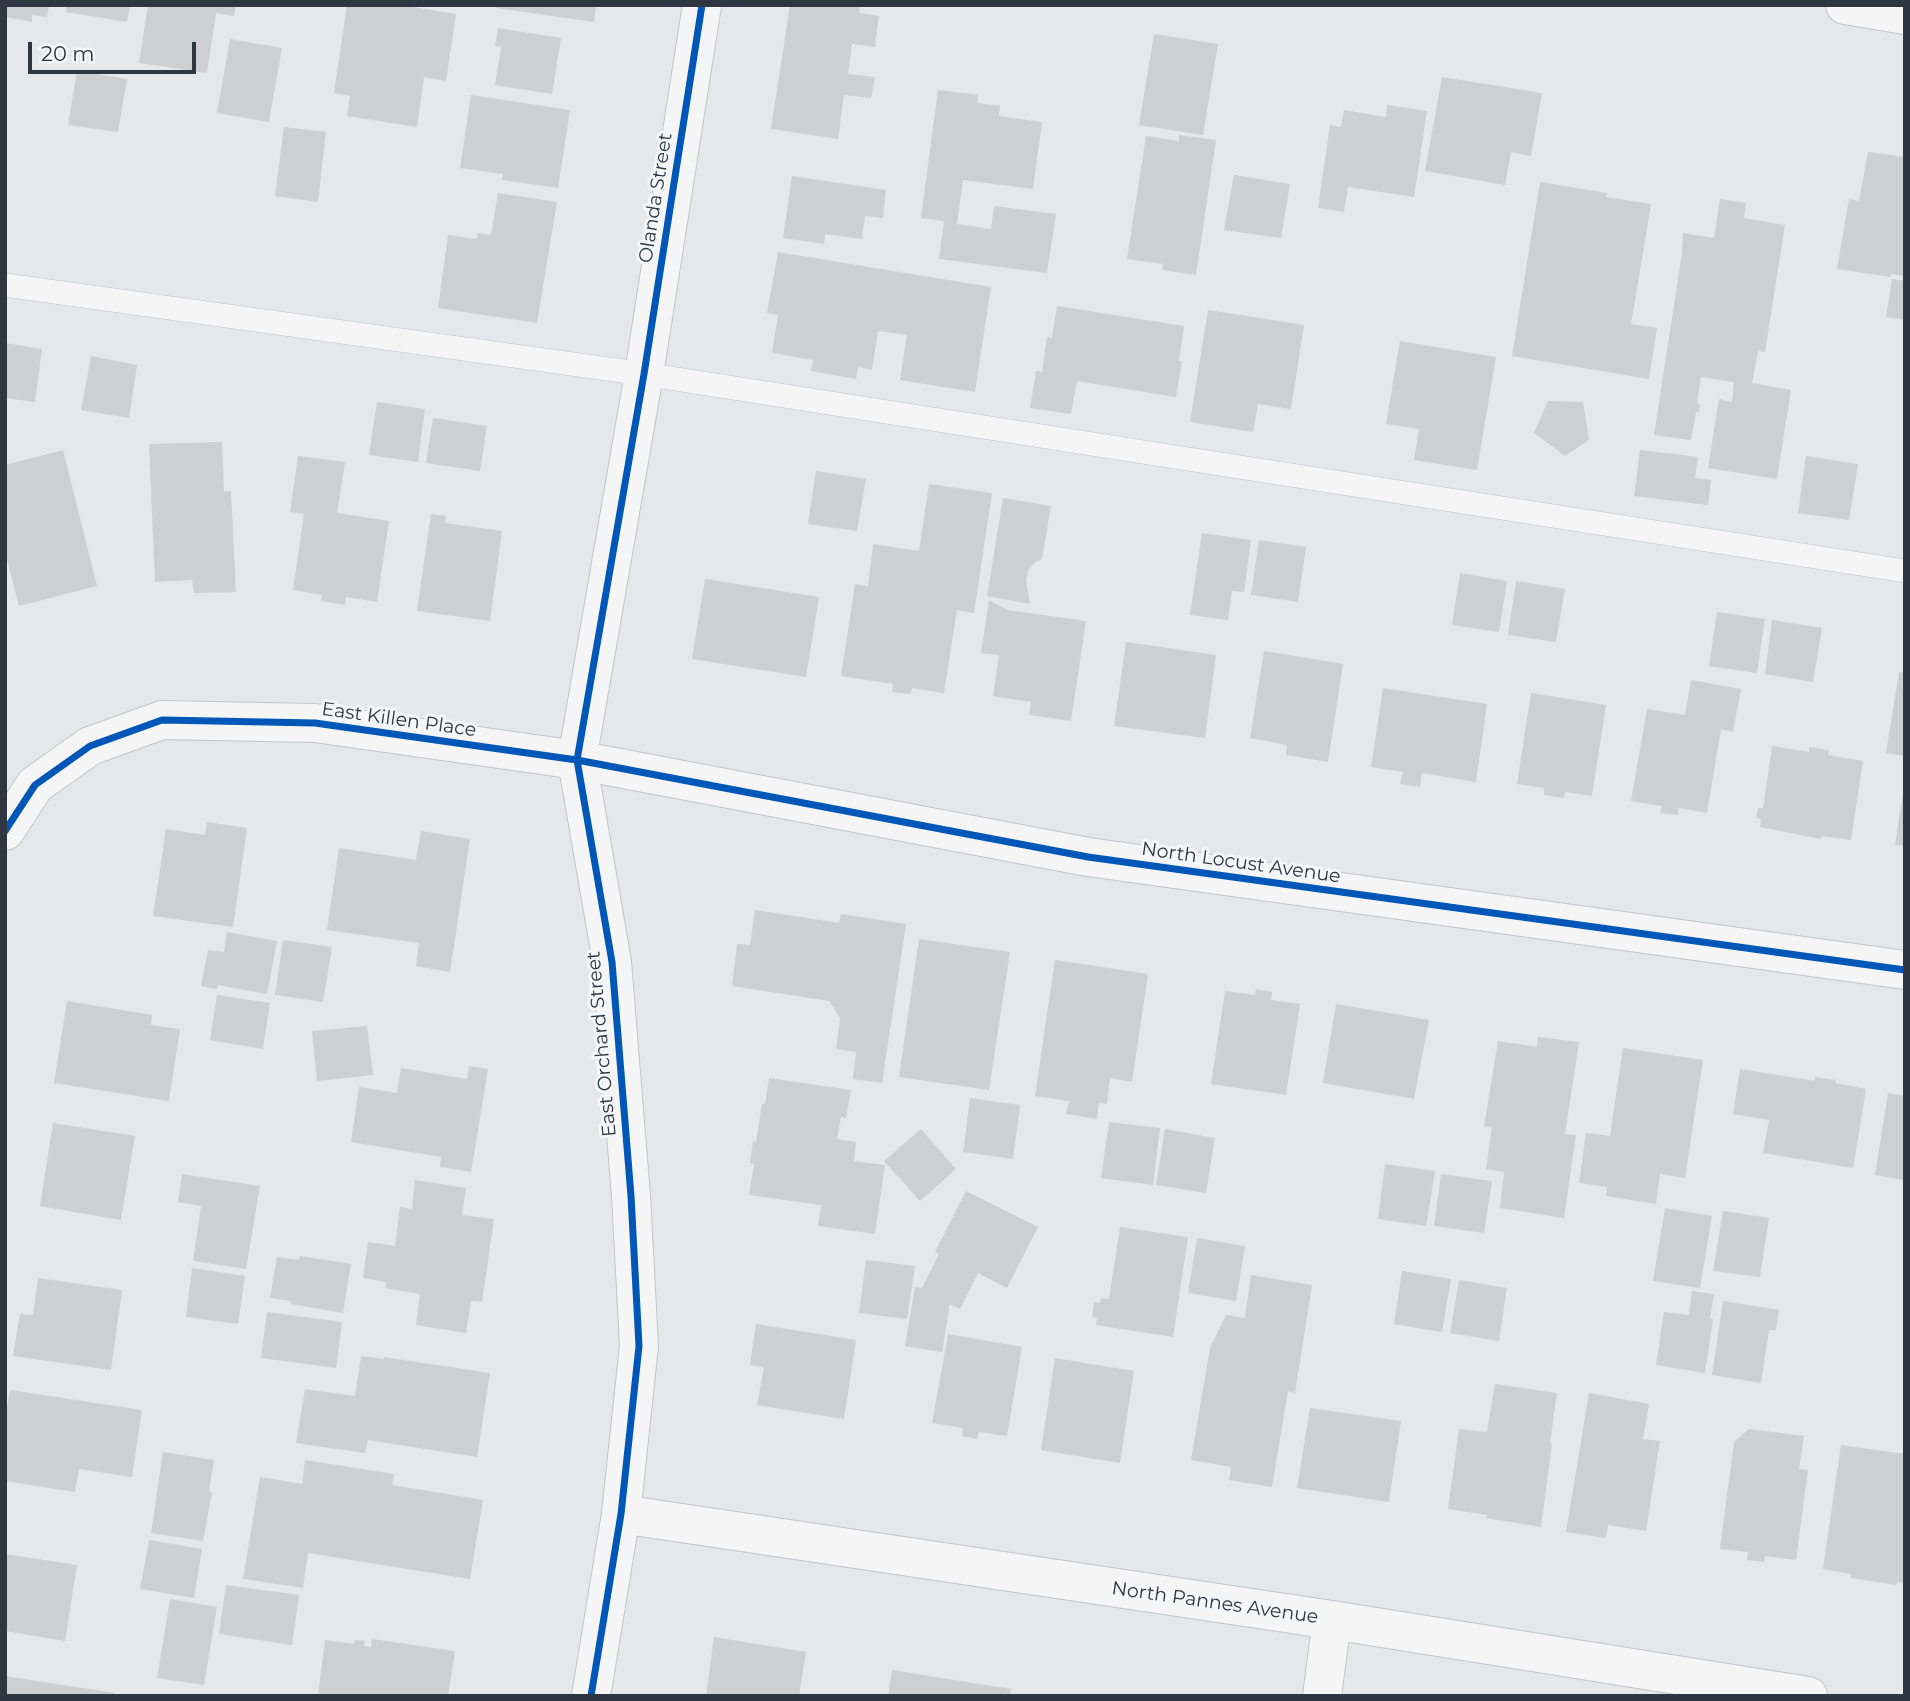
<!DOCTYPE html>
<html>
<head>
<meta charset="utf-8">
<style>
  body { margin:0 }
  #map { position:relative; width:1910px; height:1701px; overflow:hidden; background:#e5e7ea; font-family:Montserrat,sans-serif }
  canvas { display:block }
  .frame { position:absolute; inset:0; border:7px solid #2e3641; pointer-events:none }
  .scale { position:absolute; left:28px; top:42px; width:168px; height:32px; box-sizing:border-box; border:4px solid #2e3641; border-top:0; padding-left:9px; font-size:21px; line-height:24px; white-space:nowrap; color:#2e3641; -webkit-text-stroke:5px #f4f6f8; paint-order:stroke }
</style>
</head>
<body>
<div id="map">
<canvas width="1910" height="1701"></canvas>
<div class="frame"></div>
<div class="scale">20 m</div>
</div>
<script>
const g = document.querySelector('canvas').getContext('2d');
g.lineJoin = 'round';
function fill(path, color) { g.fillStyle = color; g.fill(path, 'evenodd'); }
function strokePath(path, color, width, dash) { g.strokeStyle = color; g.lineWidth = width; g.lineCap = dash ? 'butt' : 'round'; g.setLineDash(dash || []); g.stroke(path); }
function label(font, color, halo, rows, align = 'center') {
  g.font = font + ' Montserrat,sans-serif'; g.lineWidth = 6; g.setLineDash([]); g.textBaseline = 'middle'; g.strokeStyle = halo; g.fillStyle = color; for (const [text, x, y, turn = 0] of rows) {
    g.save(); g.translate(x, y); g.rotate((+turn || 0) * Math.PI / 180); g.textAlign = isNaN(turn) ? turn : align; if (halo) g.strokeText(text, 0, 0); g.fillText(text, 0, 0); g.restore();
  }
}
fill(new Path2D(`
  M5,5h44l-2,12 -15,-2v7l-27,-5z
  M67,5h63l-3,17 -61,-10z
  M148,5h88l-2,11 -18,-3 -9,60 -68,-10z
  M347,5h54l55,9 -10,67 -22,-4 -7,50 -70,-11 3,-20 -16,-3z
  M496,5h100l-2,17 -98,-14z
  M790,5h70l-1,8 20,3 -4,31 -23,-3 -4,30 27,3 -4,21 -27,-3 -6,44 -67,-10z
  M498,28l63,10 -9,56 -57,-9 6,-38 -6,-1z
  M1154,34l64,10 -15,91 -64,-10z
  M230,39l52,9 -13,74 -52,-9z
  M77,71l50,8 -9,53 -50,-7z
  M1442,77l100,16 -11,63 -20,-4 -6,33 -80,-14z
  M938,90l40,5v8l22,3 -1,10 43,6 -9,67 -70,-9 -6,44 34,5 3,-23 62,8 -9,59 -108,-14 5,-38 -23,-3z
  M471,95l99,15 -12,78 -56,-8 1,-6 -43,-6z
  M1387,105l40,6 -13,86 -66,-10 -4,25 -26,-4 12,-83 11,2 3,-17 42,7z
  M284,127l42,5 -8,70 -43,-6z
  M1179,135l37,5 -20,135 -34,-5 1,-6 -36,-5 19,-123 33,5z
  M1868,152l37,5v119l-14,-2v3l-54,-8 12,-70 10,2z
  M1234,175l56,9 -9,54 -57,-8z
  M792,176l94,14 -3,28 -18,-2 -3,23 -37,-5 -1,10 -41,-6z
  M1540,182l67,11 -1,4 45,7 -20,120 26,4 -8,51 -137,-23z
  M498,193l59,9 -20,121 -99,-15 10,-73 29,4 1,-6 13,2z
  M1720,199l26,4 -2,15 41,7 -20,127 -7,-1 -6,32 39,7 -14,89 -69,-11 11,-69 13,3 2,-20 -33,-5 -4,26 3,1 -1,8h-3l-5,28 -37,-5 28,-182 1,-20 31,5z
  M778,252l213,35 -16,105 -75,-12 7,-45 -29,-4 -6,39 -14,-3 -2,12 -45,-8 2,-11 -41,-7 6,-38 -11,-2z
  M1892,279l13,2v39l-19,-3z
  M1057,306l127,20 -5,35h3l-6,36 -99,-16 -6,33 -41,-6 6,-37 6,1 5,-35 5,1z
  M1208,310l96,15 -13,84 -33,-5 -5,28 -63,-10z
  M1400,341l96,16 -19,113 -63,-10 5,-31 -33,-5z
  M5,343l37,6 -7,53 -30,-4z
  M91,356l46,9 -8,53 -48,-8z
  M1548,401l35,1 6,38 -24,16 -31,-23z
  M377,402l48,7 -7,53 -49,-7z
  M433,418l54,8 -7,45 -54,-8z
  M222,442l2,50 7,-1 5,101 -42,1 -2,-13 -37,2 -6,-138z
  M63,450l34,136 -78,20 -14,-54v-87z
  M1640,450l58,7 -3,21 16,2 -3,25 -74,-9z
  M298,456l47,6 -8,51 52,8 -12,81 -31,-5 -1,8 -24,-4 1,-6 -29,-5 11,-76 -14,-2z
  M1806,456l52,8 -9,56 -51,-7z
  M816,471l50,8 -9,52 -49,-7z
  M929,484l63,9 -18,120 -17,-3 -13,83 -32,-5 -1,6 -19,-2 1,-8 -52,-8 14,-92 13,2 5,-42 46,7z
  M1003,498l48,8 -9,53 -8,4 -6,8 -2,10 4,23 -43,-8z
  M431,514l15,2 -1,7 57,8 -12,90 -73,-10z
  M1202,533l49,7 -7,52 -12,-1 -4,29 -38,-5z
  M1259,540l47,7 -8,55 -47,-7z
  M1460,573l47,8 -8,51 -47,-7z
  M705,579l114,18 -13,80 -114,-18z
  M1516,581l49,8 -9,53 -48,-7z
  M989,600l19,10 78,11 -15,100 -42,-6 2,-13 -38,-6 6,-41 -18,-2z
  M1717,612l48,7 -8,54 -48,-7z
  M1772,620l50,8 -9,54 -48,-8z
  M1126,642l90,13 -11,83 -91,-12z
  M1264,651l79,13 -15,98 -42,-7 1,-10 -37,-7z
  M1899,672l6,1v83l-19,-3z
  M1691,680l50,9 -8,43 -12,-3 -14,84 -28,-5 -1,7 -18,-2 2,-7 -31,-5 16,-92 38,6z
  M1383,688l104,16 -11,78 -54,-9 -2,14 -20,-3 3,-12 -32,-5z
  M1531,693l75,12 -14,91 -27,-4 -1,6 -20,-3v-7l-27,-4z
  M1772,746l37,6v-5l20,3 -1,5 35,6 -12,79 -29,-4 -2,3 -60,-12 1,-8 -5,-1 2,-10h5z
  M1903,793h2v53l-10,-1z
  M207,822l40,6 -14,99 -80,-11 13,-87 39,6z
  M421,831l49,8 -20,133 -34,-6 3,-23 -92,-13 12,-82 77,12z
  M755,910l84,13 2,-9 65,10 -24,159 -29,-4 3,-27 -20,-3 4,-31 -11,-17 -97,-15 5,-42 13,1z
  M227,932l50,9 -10,53 -49,-9 -1,4 -16,-3 7,-36 16,2z
  M919,939l91,13 -21,138 -90,-13z
  M283,940l49,7 -9,55 -48,-7z
  M1055,960l93,14 -16,108 -22,-4 -3,26 -8,-1 -2,16 -31,-5 3,-13 -34,-5z
  M1256,989l16,3 -1,8 29,4 -14,91 -75,-11 14,-93 30,4z
  M217,995l53,8 -7,46 -53,-9z
  M67,1001l85,14 -1,10 29,4 -11,72 -115,-18z
  M1336,1004l93,16 -15,79 -91,-16z
  M367,1026l6,49 -56,6 -5,-50z
  M1538,1037l41,5 -14,92 11,1 -12,83 -64,-10 4,-36 -18,-3 6,-42 -8,-1 14,-85 39,6z
  M1623,1048l80,12 -18,118 -25,-4 -4,30 -50,-8 1,-9 -28,-4 7,-50 24,3z
  M469,1066l19,3 -17,103 -31,-5 1,-10 -90,-15 8,-55 38,6 4,-25 66,11z
  M1740,1069l75,12v-4l21,3 -1,3 31,6 -13,79 -90,-15 6,-33 -36,-6z
  M769,1078l82,12 -5,28 -5,-1 -4,22 19,3 -2,19 31,4 -10,69 -57,-8 3,-21 -72,-10 5,-31 -4,-1 3,-22 3,1 6,-38h3z
  M1888,1093l17,3v84l-30,-5z
  M970,1098l50,7 -7,54 -50,-7z
  M1109,1122l51,6 -7,57 -52,-7z
  M53,1123l82,13 -14,84 -81,-14z
  M921,1129l35,40 -36,32 -36,-40z
  M1165,1129l50,9 -9,55 -50,-8z
  M1385,1164l50,7 -9,55 -48,-7z
  M182,1174l78,12 -14,83 -53,-8 8,-55 -23,-4z
  M1441,1174l51,7 -8,52 -50,-7z
  M415,1180l51,8 -4,27 32,4 -12,83 -11,-1 -5,32 -50,-8 4,-31 -35,-6 1,-6 -23,-4 5,-36 27,4 5,-39 12,2z
  M966,1191l72,36 -31,61 -29,-15 -18,36 -10,-5 -8,48 -37,-6 10,-59 7,1 17,-34 -4,-2z
  M1665,1208l47,8 -12,72 -47,-7z
  M1723,1211l46,7 -9,59 -47,-6z
  M1120,1227l68,10 -15,100 -77,-12 1,-7 -5,-1 2,-15 6,1 1,-5 8,1z
  M1197,1238l48,8 -9,55 -48,-8z
  M300,1256l51,8 -8,49 -52,-9v-3l-21,-3 7,-41 22,3z
  M866,1260l49,6 -8,53 -48,-6z
  M192,1268l53,8 -7,48 -52,-7z
  M1402,1271l49,8 -9,53 -48,-8z
  M1251,1275l61,10 -17,108 -7,-2 -16,96 -43,-7 2,-13 -40,-7 19,-112 16,-33 19,3z
  M38,1278l84,12 -11,80 -98,-14 7,-42 13,1z
  M1459,1280l48,8 -8,53 -49,-8z
  M1692,1291l22,3 -4,25h3l-8,54 -49,-8 8,-53 25,3z
  M1723,1301l56,9 -3,20h-7l-8,53 -49,-8z
  M267,1312l75,10 -6,46 -75,-10z
  M756,1324l100,16 -12,79 -87,-14 7,-38 -14,-2z
  M948,1334l74,13 -15,89 -28,-4 -2,7 -15,-3 1,-8 -31,-5z
  M361,1356l23,3v-2l106,16 -13,84 -109,-17 -3,13 -69,-10 9,-54 50,7z
  M1055,1358l79,13 -14,92 -79,-13z
  M1495,1384l62,9 -7,50 2,1 -11,83 -55,-9 1,-3 -39,-6 11,-80 28,3z
  M10,1390l132,20 -10,67 -53,-8 -4,23 -70,-11v-61z
  M1589,1393l60,11 -6,35 17,2 -14,90 -38,-6 -2,13 -40,-6z
  M1310,1408l91,13 -12,81 -92,-14z
  M1749,1429l55,7 -5,33 9,1 -12,90 -31,-4 -1,6 -17,-2 1,-8 -28,-3 14,-107z
  M1841,1445l64,9v129l-8,-1v3l-46,-7v-4l-28,-5z
  M163,1452l51,8 -5,31 3,1 -9,49 -52,-8z
  M305,1460l89,14 -2,11 91,15 -13,79 -162,-26 -5,35 -60,-9 17,-102 42,7z
  M149,1540l53,9 -8,49 -54,-9z
  M5,1554l72,11 -12,76 -60,-10z
  M226,1585l73,10 -7,50 -73,-11z
  M170,1599l47,8 -13,78 -47,-7z
  M714,1637l92,15 -7,44h-93z
  M372,1639l83,12 -7,45h-130l7,-56 29,4 1,-4 10,1 -1,5 7,1z
  M892,1670l119,19 -1,7h-122z
  M5,1676l110,17v3h-110z`), '#cecfd2');
const lane = new Path2D(`
  M5,285l639,89 1261,197`);
const street = new Path2D(`
  M1845,5l60,10
  M5,831l30,-46 55,-39 72,-26 153,3 262,37 511,97 817,113
  M621,1514l711,106 476,76
  M591,1696l30,-182 18,-168 -8,-150 -19,-234 -35,-202 67,-386 58,-369
  M1322,1696l10,-76`);
strokePath(lane, '#c4c5c8', 24);
strokePath(street, '#c4c5c8', 40);
strokePath(lane, '#f5f5f6', 23);
strokePath(street, '#f5f5f6', 38);
strokePath(new Path2D(`
  M5,831l30,-46 55,-39 72,-26 153,3 262,37 511,97 817,113
  M591,1696l30,-182 18,-168 -8,-150 -19,-234 -35,-202 67,-386 58,-369`), '#0057b8', 7);
label('19px', '#2e3641', '#f4f6f8', [
  ["Olanda Street",656,198,-81],
  ["East Killen Place",399,720,8],
  ["North Locust Avenue",1241,863,8],
  ["East Orchard Street",602,1044,-95],
  ["North Pannes Avenue",1215,1603,8]
]);
</script>
</body>
</html>
